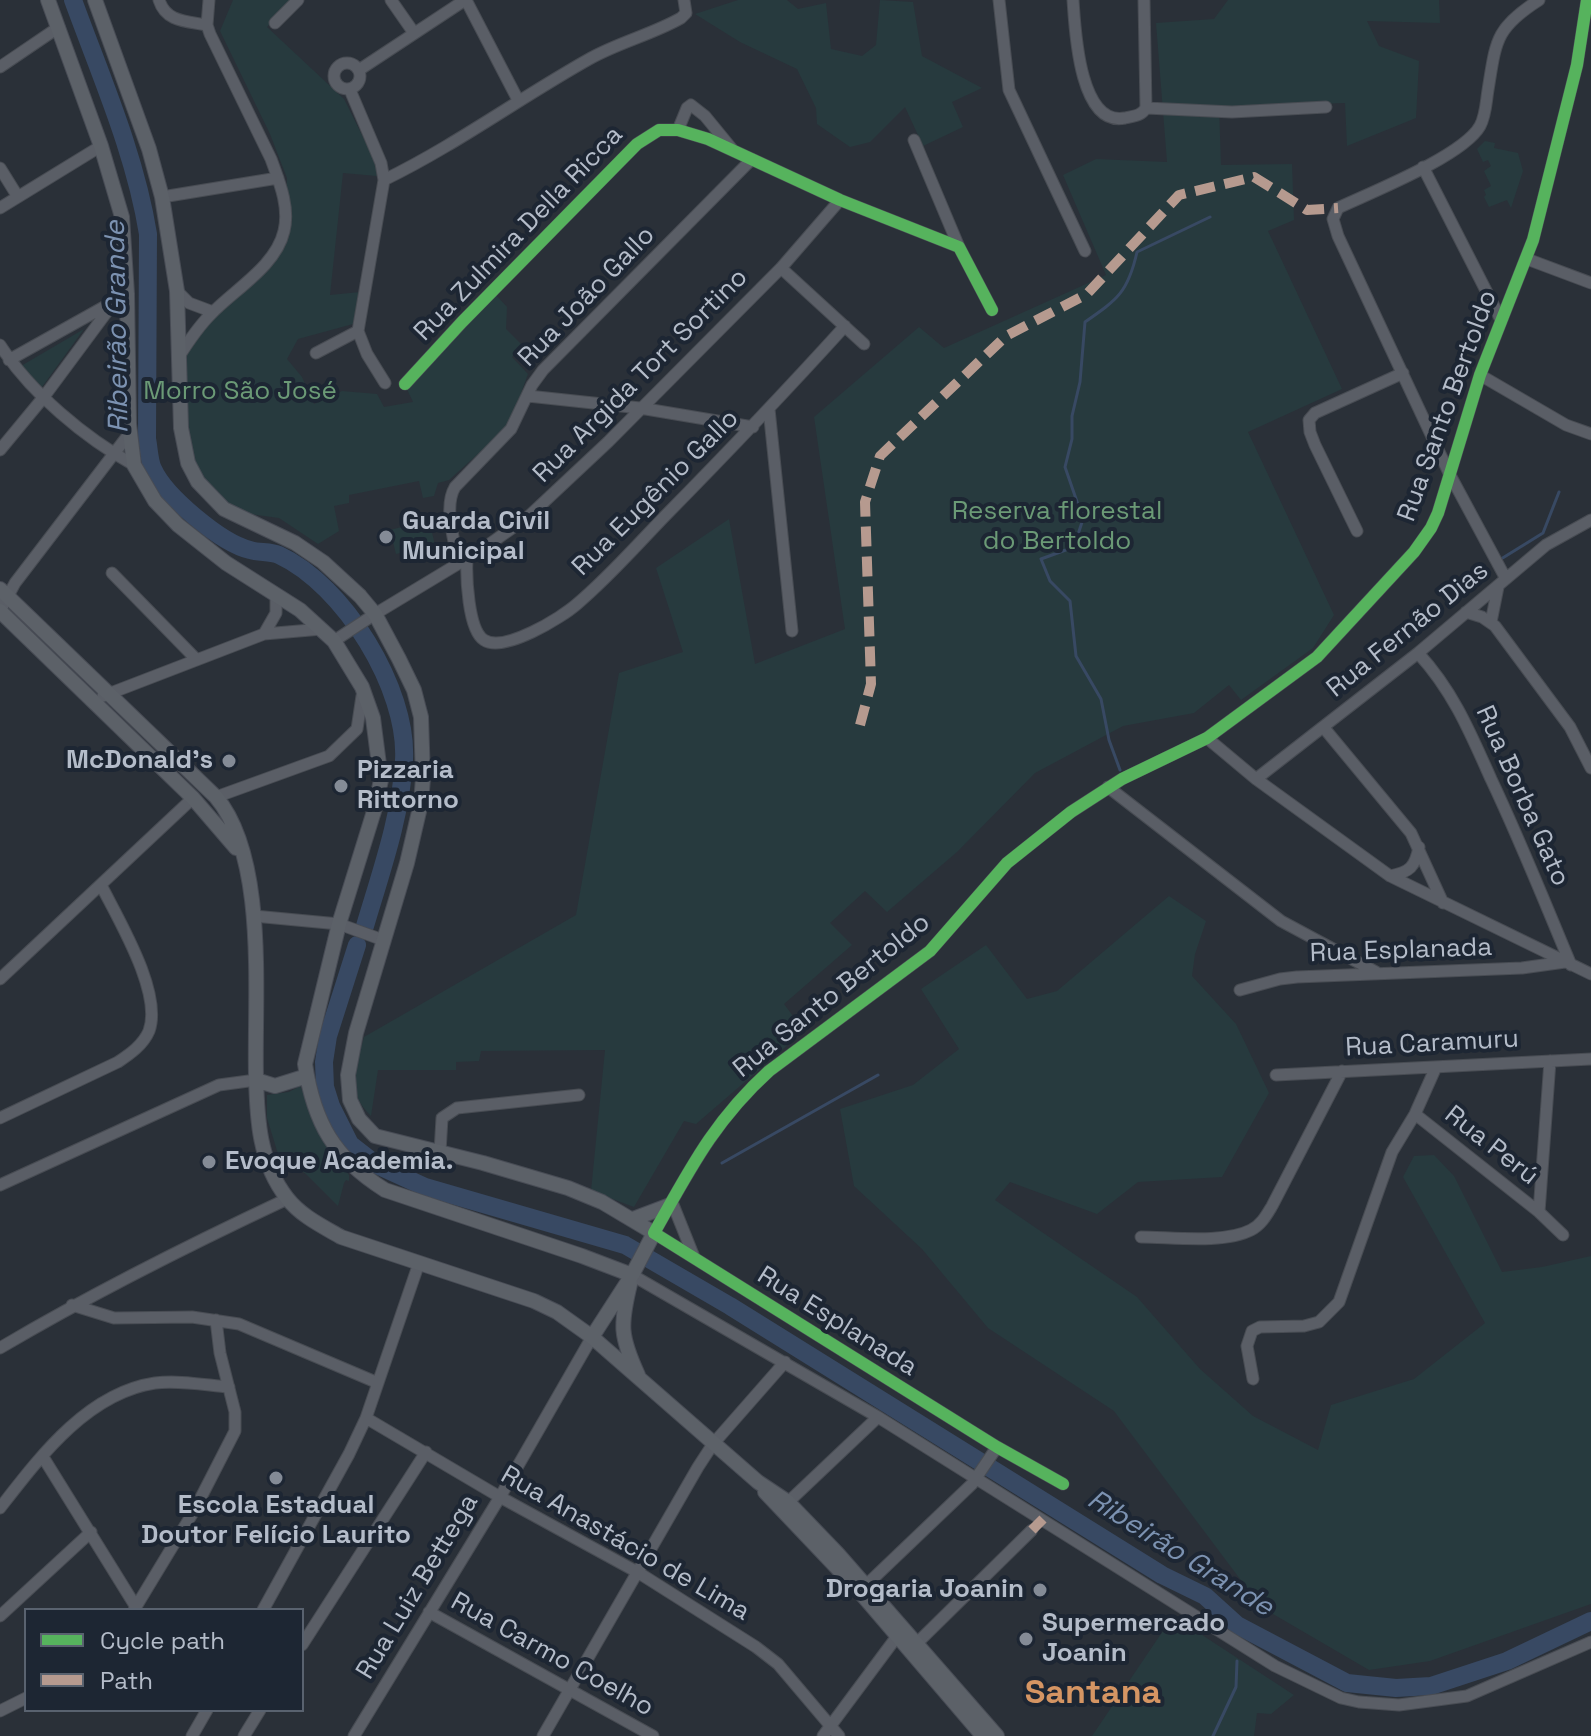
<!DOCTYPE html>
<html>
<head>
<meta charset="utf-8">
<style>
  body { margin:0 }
  #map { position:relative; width:1591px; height:1736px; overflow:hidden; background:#2a3038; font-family:"Space Grotesk",sans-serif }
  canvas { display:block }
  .legend { position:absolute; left:24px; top:1608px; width:280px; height:104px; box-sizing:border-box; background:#1d2633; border:2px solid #59626f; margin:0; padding:10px 14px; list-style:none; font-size:24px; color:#b4bcc9 }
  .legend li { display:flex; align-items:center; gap:16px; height:40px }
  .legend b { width:40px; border:2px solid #59626f }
</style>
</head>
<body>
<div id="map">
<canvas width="1591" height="1736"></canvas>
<ul class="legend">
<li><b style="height:10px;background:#56b35d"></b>Cycle path</li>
<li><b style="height:10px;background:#b69a8f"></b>Path</li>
</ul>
</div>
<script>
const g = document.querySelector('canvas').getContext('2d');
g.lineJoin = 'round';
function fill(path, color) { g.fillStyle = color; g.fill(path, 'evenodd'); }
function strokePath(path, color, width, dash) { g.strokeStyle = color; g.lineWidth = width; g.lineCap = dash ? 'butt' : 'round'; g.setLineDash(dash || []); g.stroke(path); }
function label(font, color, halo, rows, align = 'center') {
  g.font = font + ' "Space Grotesk",sans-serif'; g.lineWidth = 8; g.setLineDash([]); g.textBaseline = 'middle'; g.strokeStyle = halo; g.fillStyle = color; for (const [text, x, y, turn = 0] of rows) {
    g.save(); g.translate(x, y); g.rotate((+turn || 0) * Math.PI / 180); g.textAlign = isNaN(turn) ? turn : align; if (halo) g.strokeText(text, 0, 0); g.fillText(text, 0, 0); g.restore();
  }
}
fill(new Path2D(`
  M233,0h60l-26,27 77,72 32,64 1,13 -34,-3 -13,122 30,-3 -7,32 -55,15 -11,20 15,18 12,27 28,-13 35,3 7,13 29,-5 -7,-15 88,-94 13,14 -1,22 16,16 -10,12 16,17 -19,52 -60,54 -11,3 -4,13 -11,2 -4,-17 -70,14v8l-15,3 5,25 -21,13 -39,-26 -29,-4 -22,-10 -11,-8 -28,-35 -9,-96 7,-17 44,-52 54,-49 2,-69 -17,-44 -50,-103z
  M738,0h49l11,9 28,-6 5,46 31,7 14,-11 4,-45 33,2 9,54 60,32 -30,14 11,25 -40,19 -18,-39 -35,35 -20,5 -33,-23 -1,-16 -19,-39 -57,-27 -45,-28z
  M1228,0h211l1,23 -73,-2 12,25 40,15 -3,57 -69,28 -2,-43 -126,4 2,58 71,-1 2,56 -26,11 74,158 -94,43 86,183 -21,33 -72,52 -12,-15 -35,28 -71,13 -88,47 -78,79 -70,60 -22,-21 -35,32 22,22 -68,59 20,27 -108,93 -12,-3 -50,86 -43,-16 14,-141 -124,1 -2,10 -23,1v8h-78l-7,46c-27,-27 -16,-46 -7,-79l212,-122 43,-242 64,-21 -27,-84 73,-49 26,145 90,-35 -31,-212 105,-90 25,21 162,-73 -43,-100 33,-16 71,3 -11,-139 58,-4z
  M1485,141l10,2 -1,5 24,5 5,18 -12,37 -4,-8 -18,7 -5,-10 2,-2 -2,-5 7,-4 -7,-15 7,-5 -3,-6 -5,2 -6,-13z
  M84,329l-42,58 -21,-21z
  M429,520l6,25 -39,9 -6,-24z
  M1169,896l37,25 -11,33 -3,22 44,48 33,69 -47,84 -84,5 -41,32 -87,-32 -15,18 142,97 63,72 53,47 65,34 13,-45 83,-26 71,-56 -82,-146 11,-21 20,-1 20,21 48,96 40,-5 49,-11v348l-161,57 -61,9 -108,-63 -147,-196 -126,-83 -66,-79 -68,-63 -14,-77 73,-24 46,-36 -38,-60 65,-44 41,54 30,-8z
  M300,1086l32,66 17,23v6l-3,-1 -2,3 -6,23 -32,-32 -28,-20 -11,-36v-23l22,-3z
  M1173,1616l121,79 -23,19 -14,-1 -3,23h-162z`), '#273a3e');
strokePath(new Path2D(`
  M1501,559l42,-26 16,-41
  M1120,770l-11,-30 -8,-41 -25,-43 -6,-55 -20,-20 -9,-22 33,-12 9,-28 -18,-52 7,-28v-23l8,-34 5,-60c33,-23 43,-30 52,-70l73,-35
  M722,1163l156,-88
  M1244,1636l2,-6
  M1213,1736l23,-49 1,-26`), '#384963', 3);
strokePath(new Path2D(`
  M73,0c28,77 62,153 75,234l-1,205c2,9 2,22 6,30 12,27 68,74 97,81 9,3 20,1 29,5 65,30 129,134 125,205 -3,56 -23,112 -39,166
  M357,945l-29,91 -4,26 1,25 6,19 19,38 27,21 48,22 200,58 105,61 432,269 43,21 32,29 110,58 49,5 35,-2 76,-25 84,-40`), '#384963', 18);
const minor = new Path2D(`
  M159,0c7,22 27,21 48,25
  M391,0l23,33
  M466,0l52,100
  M999,0l10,90 76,161
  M1073,0c2,29 6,127 52,118 9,-2 16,-2 21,-10l-2,-108
  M275,23l23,-23
  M334 76a13 13 0 1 1 26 0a13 13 0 1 1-26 0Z
  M0,67l59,-40
  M359,70l106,-70
  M350,90l31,73 3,17 -26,151 9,23 18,29
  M1146,108l86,4 94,-5
  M678,130l9,-22 4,-3 14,11 27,33
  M914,140l45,107
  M1423,167l78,153
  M0,168l18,29
  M384,180c72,-35 137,-83 207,-122 29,-16 62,-24 90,-40l5,-5 -2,-13
  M162,197l116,-19
  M0,208l101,-62
  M1527,259l64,24
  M781,268l83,76
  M177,291l12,12 24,9
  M0,345c31,48 85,93 134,120
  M316,353l42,-22
  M178,358c10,-16 20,-31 33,-44 24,-25 65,-48 73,-83 6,-24 -5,-50 -13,-72l-61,-125 -3,-9 2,-25
  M9,360l102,-57
  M1480,375l86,50 25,9
  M405,384l57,-62 175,-178 22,-14h19l30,9 132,61 119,47 33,63
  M528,396l112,12 113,19
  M769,409l23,222
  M0,450l43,-52 72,-97
  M1357,531l-42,-86 -5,-13 -1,-12 6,-7 88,-40
  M467,558c-1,18 1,72 17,82 20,13 77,-22 93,-36 31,-26 59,-58 87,-87 61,-62 122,-126 181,-191
  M458,563c-3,-22 -15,-56 -3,-76l56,-58 21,-44 11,-15 209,-211
  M112,573l84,86
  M1506,579l-57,-106 -111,-237 -5,-17 5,-11c34,-16 125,-52 142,-82 6,-11 6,-24 8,-36 8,-49 7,-62 51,-90
  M0,611l15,-28 114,-149
  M1466,612l16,5 13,9 75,101 21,41
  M1491,622l7,-35
  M264,634l12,-21v-19
  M334,641l41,-27 106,-64 47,-33 80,-75 173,-174 59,-68
  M1418,653c35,38 52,79 73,126 29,61 54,124 80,186
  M103,696l161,-62 58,-5
  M1324,728l87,105 32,70
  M1207,738l49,41 134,97 201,98
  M1256,779l162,-126 128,-108 45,-25
  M1108,787l173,134 95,51
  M216,797l113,-41 28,-27 5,-33
  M1390,876c20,-4 25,-9 29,-29
  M254,916l85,8 44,16
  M0,979l193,-181
  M1240,990l40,-11 17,-2 225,-9 43,-6
  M1276,1075l315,-16
  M1415,1114l124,98 24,23
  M0,1118l118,-56c12,-8 25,-17 31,-31 14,-38 -31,-112 -48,-146
  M440,1152l2,-34 15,-10 122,-13
  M0,1185l219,-100 37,-5
  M672,1202l22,55
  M1539,1212l11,-151
  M1141,1237c30,0 83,7 110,-7 10,-5 15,-14 21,-24l70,-135
  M632,1275l246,142 397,249 66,32 18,4 40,3 68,-9 124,-54
  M72,1305l42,13 78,-1 47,7 139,59
  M0,1348c93,-55 189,-103 287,-149
  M1253,1379l-6,-33 5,-15 8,-4 44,-1 15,-4 20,-20 53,-150 23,-38 21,-47
  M366,1418l134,79 139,76 117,74 22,17 61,72
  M43,1457l93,150
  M1063,1484l-66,-37 -343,-214c36,-64 60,-112 115,-162l161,-120 77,-88 64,-51 51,-33 85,-41 110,-81 97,-105 17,-24 7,-15 42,-138 53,-135 44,-175 10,-65
  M783,1507l95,-90
  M0,1508c39,-50 87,-115 155,-125 24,-3 50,2 74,4
  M860,1591l112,-107 25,-37
  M134,1610l60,-99 41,-80v-19l-15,-59 -4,-33
  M263,1610l86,-156 17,-36 53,-155
  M429,1612l224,124
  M0,1616l91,-84
  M302,1645l124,-193
  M913,1647l119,-117
  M0,1711l26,-13
  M192,1736l15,-26
  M244,1736l16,-26
  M354,1736l146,-239 92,-160
  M543,1736l155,-269 15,-23 72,-82
  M823,1736l78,-105`);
const major = new Path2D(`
  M48,0l53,146 21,71 5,77 2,130 5,41 21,36 23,24 48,38 74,47 34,31 28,46 11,31 8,62 -6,28 -36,116 -34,140c9,59 29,94 80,126l197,66 50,19
  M95,0l54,149 13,48 15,94 4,137 7,35 10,19 26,27 71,34 28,19 37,34 15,18 24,45 15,31 7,27 2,61 -2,25 -14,60 -51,170 -8,42 2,25 9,19 16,17 108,27 85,25 34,14 52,31 -22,42 -40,62
  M0,589l216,208c52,62 38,201 40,279 1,43 3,86 31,122 14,18 35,28 54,39l193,64 23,11 35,25 166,145 30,20 50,52 159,182
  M0,611l193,187 43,50
  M256,1080l19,6 32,-10
  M633,1219l37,-14
  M630,1284c-10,41 -10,52 8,91
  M765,1492l94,99 124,145`);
strokePath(minor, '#484c53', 13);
strokePath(major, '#484c55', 16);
strokePath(minor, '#5a5e66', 11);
strokePath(major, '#5c6168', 14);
strokePath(new Path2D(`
  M860,725l11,-41 -6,-182 15,-46 126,-120 81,-42 92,-99 75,-18 53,33 31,-2
  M1032,1530l11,-11`), '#b69a8f', 10, [20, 10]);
strokePath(new Path2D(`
  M405,384l57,-62 175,-178 22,-14h19l30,9 132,61 119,47 33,63
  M1063,1484l-66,-37 -343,-214c36,-64 60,-112 115,-162l161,-120 77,-88 64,-51 51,-33 85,-41 110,-81 97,-105 17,-24 7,-15 42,-138 53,-135 44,-175 10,-65`), '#56b35d', 12);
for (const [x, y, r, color] of [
  [386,537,8,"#848b96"],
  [229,761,8,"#848b96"],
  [341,786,8,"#848b96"],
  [209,1162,8,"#848b96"],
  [276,1478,8,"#848b96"],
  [1040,1590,8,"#848b96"],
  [1026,1639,8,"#848b96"]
]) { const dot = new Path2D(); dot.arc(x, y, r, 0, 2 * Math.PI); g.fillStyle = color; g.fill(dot); strokePath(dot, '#1d2633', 3); }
label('26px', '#b4bcc9', '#1d2633', [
  ["Rua Zulmira Della Ricca",519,234,-46],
  ["Rua João Gallo",587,297,-46],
  ["Rua Argida Tort Sortino",641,376,-45],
  ["Rua Santo Bertoldo",1448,406,-70],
  ["Rua Eugênio Gallo",656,493,-45],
  ["Rua Fernão Dias",1408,630,-39],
  ["Rua Borba Gato",1522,796,66],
  ["Rua Esplanada",1401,951,-2],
  ["Rua Santo Bertoldo",832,996,-39],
  ["Rua Caramuru",1432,1044,-3],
  ["Rua Perú",1491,1146,38],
  ["Rua Esplanada",837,1322,32],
  ["Rua Anastácio de Lima",625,1544,30],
  ["Rua Luiz Bettega",418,1587,-59],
  ["Rua Carmo Coelho",552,1655,29]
]);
label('26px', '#6b9a76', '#1d2633', [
  ["Morro São José",240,392],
  ["Reserva florestal",1057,512],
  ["do Bertoldo",1057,542]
]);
label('bold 26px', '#b4bcc9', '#1d2633', [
  ["Guarda Civil",402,522],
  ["Municipal",402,552],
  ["McDonald's",213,761,"right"],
  ["Pizzaria",357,771],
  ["Rittorno",357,801],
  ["Evoque Academia.",225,1162],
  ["Escola Estadual",276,1506,"center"],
  ["Doutor Felício Laurito",276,1536,"center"],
  ["Drogaria Joanin",1024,1590,"right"],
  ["Supermercado",1042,1624],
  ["Joanin",1042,1654]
], 'left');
label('italic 28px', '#7c92b1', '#1d2633', [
  ["Ribeirão Grande",118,327,-91],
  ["Ribeirão Grande",1180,1554,32]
]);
label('bold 34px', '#d59563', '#1d2633', [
  ["Santana",1093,1694]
]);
</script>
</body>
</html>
